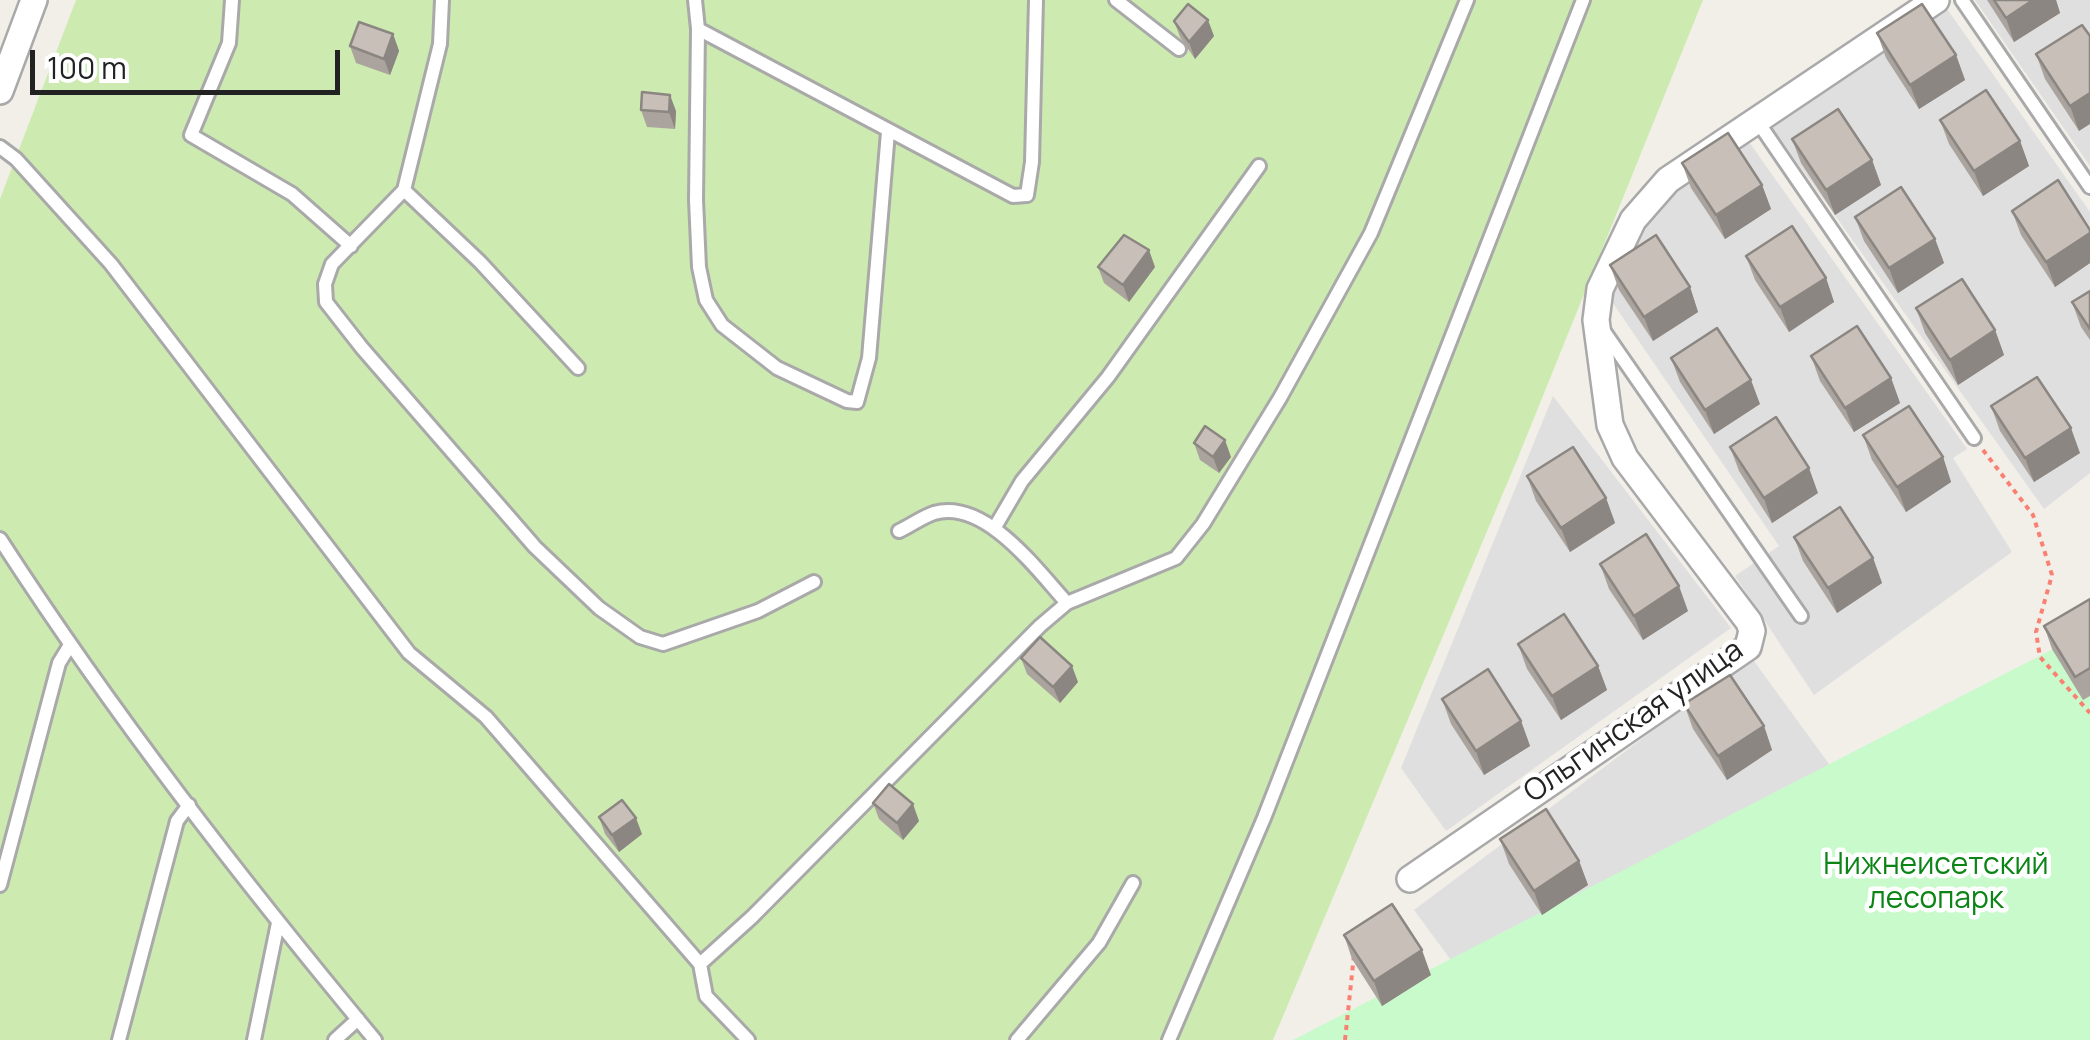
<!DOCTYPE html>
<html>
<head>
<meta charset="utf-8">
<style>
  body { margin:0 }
  #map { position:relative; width:2090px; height:1040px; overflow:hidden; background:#f2efe9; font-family:Manrope,sans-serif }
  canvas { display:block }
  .scale { position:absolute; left:30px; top:50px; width:310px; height:45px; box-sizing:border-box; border:5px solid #222; border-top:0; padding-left:12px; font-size:30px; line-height:35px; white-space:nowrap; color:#222; -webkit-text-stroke:8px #fff; paint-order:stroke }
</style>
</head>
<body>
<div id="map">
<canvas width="2090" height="1040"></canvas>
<div class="scale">100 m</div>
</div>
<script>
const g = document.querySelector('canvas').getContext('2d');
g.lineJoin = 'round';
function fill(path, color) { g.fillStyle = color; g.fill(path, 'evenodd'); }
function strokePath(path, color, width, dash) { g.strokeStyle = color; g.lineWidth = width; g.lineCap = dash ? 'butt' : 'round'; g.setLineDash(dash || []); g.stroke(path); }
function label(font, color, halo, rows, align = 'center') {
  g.font = font + ' Manrope,sans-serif'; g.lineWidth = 9; g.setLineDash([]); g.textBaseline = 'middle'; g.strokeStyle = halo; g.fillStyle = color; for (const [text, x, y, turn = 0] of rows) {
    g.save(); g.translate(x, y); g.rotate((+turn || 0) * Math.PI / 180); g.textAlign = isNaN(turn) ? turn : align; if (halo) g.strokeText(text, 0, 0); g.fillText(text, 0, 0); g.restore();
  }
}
fill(new Path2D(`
  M1975,0h115v166z
  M1945,6l145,206v261l-46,36 -272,-382z
  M1744,135l223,314 -14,9 59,94 -198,143 -79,-119 44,-30 -171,-250 52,-102z
  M1553,396l178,232 -285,203 -45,-63z
  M1751,657l89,122 -353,230 -73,-99z`), '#e0dfdf');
fill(new Path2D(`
  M76,0h1627l-186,460 -244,580h-1273v-841z`), '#cdebb0');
fill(new Path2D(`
  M2090,630v410h-797z`), '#c8facc');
const service = new Path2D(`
  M232,0l-3,43 -38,92 101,59 59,52
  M442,0l-2,44 -36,146 -72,74 -7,20 1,18 36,46 173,199 64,61 41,29 23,7 95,-33 56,-29
  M695,0l3,29 -2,171 3,67 7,33 16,25 55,43 70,33 10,1 12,-44 19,-226
  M1116,0l63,49
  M1962,0l128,187
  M698,29l315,167 14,-1 5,-33 4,-162
  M1758,122l216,316
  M0,147l16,12 95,105 298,389 77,64 214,247 6,32 42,44
  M404,190l76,72 98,106
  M1603,330l198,286
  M995,527l27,-46 86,-104 151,-211
  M899,531c11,-5 23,-14 35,-18 51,-15 103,57 133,90
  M0,539c113,175 242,341 375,501
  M0,885l59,-222 11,-18
  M700,964l52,-47 288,-291 27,-23 109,-45 27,-34 77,-126 91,-165 96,-233
  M119,1040l58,-219 12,-16
  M254,1040l24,-117
  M335,1040l23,-21
  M1017,1040l82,-97 34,-60
  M1169,1040l95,-222 319,-818`);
const minor = new Path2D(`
  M0,91l34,-91
  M1410,879l338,-232 4,-16 -3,-9 -124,-164 -15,-33 -14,-105 4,-31 33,-69 35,-40 268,-180`);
strokePath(service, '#a9a9a9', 18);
strokePath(minor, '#a9a9a9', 30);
strokePath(new Path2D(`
  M1983,450l50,65 19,60 -16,57 4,25 50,56
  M1345,1040l9,-85`), '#fa8072', 4, [5, 5]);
strokePath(service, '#fff', 12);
strokePath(minor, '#fff', 25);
fill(new Path2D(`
  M1987,0h69l4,13 -46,29z
  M1174,21l40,15 -19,23 -15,-22z
  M1877,33l79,22 9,25 -46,29 -33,-51z
  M393,34l6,17 -9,24 -34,-12 -6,-17z
  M2090,36l-11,95 -34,-52 -9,-25z
  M641,110l35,1 -1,18 -28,-2z
  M1940,120l80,21 9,25 -46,30 -34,-52z
  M1792,139l80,21 9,25 -46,30 -34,-52z
  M1682,163l80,22 9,24 -46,30 -34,-51z
  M2012,211l78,19v33l-35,24 -34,-52z
  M1855,217l80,22 9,24 -46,30 -34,-52z
  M1746,256l80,22 8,24 -45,30 -34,-52z
  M1610,265l80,22 8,25 -45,29 -34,-51z
  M1098,267h57l-26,35 -25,-19z
  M2090,291v49l-9,-13 -9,-25z
  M1916,308l79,22 9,25 -46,30 -33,-52z
  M1811,356l80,22 9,25 -46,29 -34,-51z
  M1671,358l89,46 -46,30 -34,-52z
  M1991,406l89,47 -46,29 -34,-51z
  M1863,435l80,22 8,25 -45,30 -34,-52z
  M1194,443l37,14 -12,16 -19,-13z
  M1730,447l88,46 -46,30 -33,-52z
  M1527,476l79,22 9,25 -45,29 -34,-51z
  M1794,537l79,21 9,25 -45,30 -34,-52z
  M1600,564l88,47 -45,29 -34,-51z
  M2090,599v97l-7,4 -31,-51 -8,-23z
  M1518,644l80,22 9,24 -46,30 -34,-51z
  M1021,658l57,24 -18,21 -33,-29z
  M1442,699l79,22 9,25 -46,29 -33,-51z
  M1684,704l80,22 8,24 -45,30 -34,-51z
  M873,803l46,18 -16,19 -24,-21z
  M599,817l43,17 -23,18 -14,-18z
  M1500,839l79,22 9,24 -46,30 -33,-51z
  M1344,935l87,40 -49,31 -30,-47z`), '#aba49e');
fill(new Path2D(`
  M2033,0h23l4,13 -46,29 -8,-24z
  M1208,20l6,16 -19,23 -6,-17z
  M393,34l6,17 -9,24 -6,-16z
  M1956,55l9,25 -46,29 -9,-24z
  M2090,93v31l-11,7 -9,-25z
  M670,95l6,16 -1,18 -6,-17z
  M2020,141l9,25 -46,30 -9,-25z
  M1872,160l9,25 -46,30 -9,-25z
  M1762,185l9,24 -46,30 -9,-24z
  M2090,233v30l-35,24 -9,-25z
  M1935,239l9,24 -46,30 -9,-25z
  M1149,250l6,17 -26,35 -6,-17z
  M1826,278l8,24 -45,30 -9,-25z
  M1690,287l8,25 -45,29 -9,-24z
  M1995,330l9,25 -46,30 -8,-25z
  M1891,378l9,25 -46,29 -9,-24z
  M1751,380l9,24 -46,30 -9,-24z
  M2071,428l9,25 -46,29 -9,-24z
  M1225,440l6,17 -12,16 -6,-16z
  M1943,457l8,25 -45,30 -9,-25z
  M1809,468l9,25 -46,30 -8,-25z
  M1606,498l9,25 -45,29 -9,-24z
  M1873,558l9,25 -45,30 -9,-25z
  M1679,586l9,25 -45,29 -9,-24z
  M1072,666l6,16 -18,21 -7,-16z
  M1598,666l9,24 -46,30 -9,-24z
  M1521,721l9,25 -46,29 -8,-24z
  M1764,726l8,24 -45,30 -9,-24z
  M913,804l6,17 -16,19 -6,-17z
  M636,818l6,16 -23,18 -7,-17z
  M1579,861l9,24 -46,30 -8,-24z
  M1422,950l9,25 -49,31 -8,-25z`), '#8b8681');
const building = new Path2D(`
  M1994,0h39l-27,18z
  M1188,4l20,16 -19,22 -15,-21z
  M1922,4l34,51 -46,30 -33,-52z
  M359,22l34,12 -9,25 -34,-13z
  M2082,25l8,11v57l-20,13 -34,-52z
  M1986,90l34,51 -46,30 -34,-51z
  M642,92l28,3 -1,17 -28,-2z
  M1838,109l34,51 -46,30 -34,-51z
  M1728,133l34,52 -46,30 -34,-52z
  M2058,180l32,50v3l-44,29 -34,-51z
  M1901,187l34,52 -46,29 -34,-51z
  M1792,226l34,52 -46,29 -34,-51z
  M1124,235l25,15 -26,35 -25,-18z
  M1656,235l34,52 -46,30 -34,-52z
  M1962,279l33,51 -45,30 -34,-52z
  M2090,291v38l-18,-27z
  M1857,326l34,52 -46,30 -34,-52z
  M1717,328l34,52 -46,30 -34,-52z
  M2037,377l34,51 -46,30 -34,-52z
  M1909,406l34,51 -46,30 -34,-52z
  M1776,417l33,51 -45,30 -34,-51z
  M1205,426l20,14 -12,17 -19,-14z
  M1573,447l33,51 -45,30 -34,-52z
  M1840,507l33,51 -45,30 -34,-51z
  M1646,534l33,52 -45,30 -34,-52z
  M2090,599v69l-15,9 -31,-51z
  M1564,614l34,52 -46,30 -34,-52z
  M1040,637l32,29 -19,21 -32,-29z
  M1488,669l33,52 -45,30 -34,-52z
  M1730,675l34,51 -46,30 -34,-52z
  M889,784l24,20 -16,19 -24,-20z
  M622,800l14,18 -24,17 -13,-18z
  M1546,809l33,52 -45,30 -34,-52z
  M1392,904l30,46 -48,31 -30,-46z`);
fill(building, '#c7bfb8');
strokePath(building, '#8b8681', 2.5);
label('30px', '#222', '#fff', [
  ["Ольгинская улица",1634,722,-35]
]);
label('30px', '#0c8416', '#fff', [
  ["Нижнеисетский",1936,866],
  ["лесопарк",1936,900]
]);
</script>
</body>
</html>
